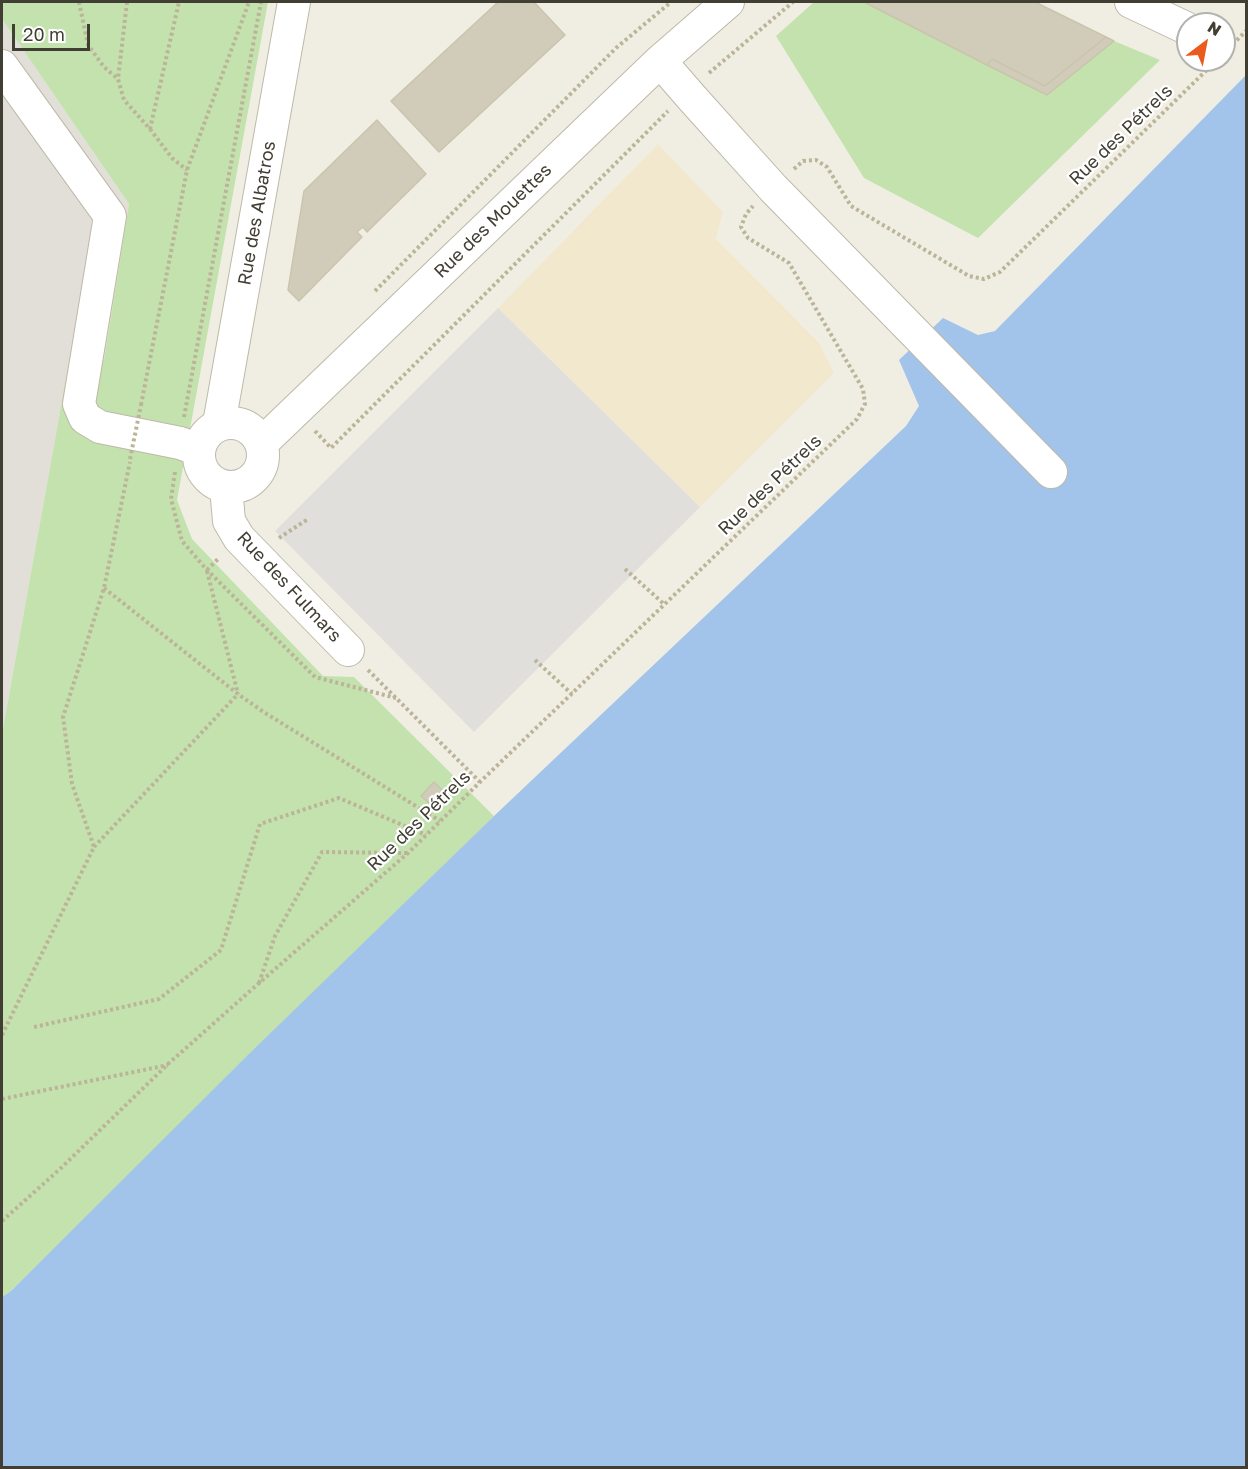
<!DOCTYPE html>
<html>
<head>
<meta charset="utf-8">
<style>
  body { margin:0 }
  #map { position:relative; width:1248px; height:1469px; overflow:hidden; background:#f0eee3; font-family:"Golos Text",sans-serif }
  canvas { display:block }
  .frame { position:absolute; inset:0; border:3px solid #413e34; pointer-events:none }
  .north { position:absolute; left:1176px; top:12px; width:60px; height:60px; box-sizing:border-box; background:#fff; border:2px solid #b3b2ae; border-radius:50%; rotate:32deg; font-size:16px; font-weight:700; line-height:24px; text-align:center; color:#413e34 }
  .north::after { content:''; display:block; margin:auto; width:21px; height:27px; background:#eb5a1f; clip-path:polygon(50% 0,100% 100%,50% 72%,0 100%) }
  .scale { position:absolute; left:12px; top:24px; width:78px; height:27px; box-sizing:border-box; border:3px solid #413e34; border-top:0; padding-left:8px; font-size:18px; line-height:21px; white-space:nowrap; color:#413e34; -webkit-text-stroke:4px #fff; paint-order:stroke }
</style>
</head>
<body>
<div id="map">
<canvas width="1248" height="1469"></canvas>
<div class="frame"></div>
<div class="north">N</div>
<div class="scale">20 m</div>
</div>
<script>
const g = document.querySelector('canvas').getContext('2d');
g.lineJoin = 'round';
function fill(path, color) { g.fillStyle = color; g.fill(path, 'evenodd'); }
function strokePath(path, color, width, dash) { g.strokeStyle = color; g.lineWidth = width; g.lineCap = dash ? 'butt' : 'round'; g.setLineDash(dash || []); g.stroke(path); }
function label(font, color, halo, rows, align = 'center') {
  g.font = font + ' "Golos Text",sans-serif'; g.lineWidth = 4.5; g.setLineDash([]); g.textBaseline = 'middle'; g.strokeStyle = halo; g.fillStyle = color; for (const [text, x, y, turn = 0] of rows) {
    g.save(); g.translate(x, y); g.rotate((+turn || 0) * Math.PI / 180); g.textAlign = isNaN(turn) ? turn : align; if (halo) g.strokeText(text, 0, 0); g.fillText(text, 0, 0); g.restore();
  }
}
fill(new Path2D(`
  M658,144l65,68 -7,27 103,104 15,30 -134,134 -202,-199z`), '#f2e8ce');
fill(new Path2D(`
  M2,19l127,185 -25,156 -33,-8 -69,382z`), '#e2dfd8');
fill(new Path2D(`
  M2,2h266l-91,498 15,39 131,137 31,1 140,139 -483,475 -9,6v-563l69,-383 33,9 25,-156 -127,-185z
  M814,2h221l79,39 46,19 -182,178 -114,-60 -88,-142z`), '#c3e2ae');
fill(new Path2D(`
  M498,308l202,199 -226,225 -199,-201z`), '#e1dfdb');
fill(new Path2D(`
  M1246,75v1392h-1244v-170l9,-6 239,-238 244,-237 412,-390 13,-20 -20,-46 44,-42 35,17 17,-4z`), '#a2c3ea');
const building = new Path2D(`
  M498,2h36l31,33 -126,117 -48,-51z
  M864,2h171l71,35 -61,49 -53,-27 -5,6z
  M1106,37l8,4 -67,54 -60,-30 5,-6 53,27z
  M377,120l49,54 -59,58 -4,-5 -6,5 5,5 -63,64 -11,-11 16,-99z
  M434,782l8,8 -12,14 -9,-8z`);
fill(building, '#d1cbb9');
strokePath(building, '#cbc4ad', 1.5);
const minor = new Path2D(`
  M1131,2l55,26
  M660,61l33,38 80,89 278,284
  M2,66l108,150 -31,188 6,14 15,9 80,16 19,7
  M199 455a32 32 0 1 1 64 0a32 32 0 1 1-64 0Z
  M219,424l75,-422
  M262,443l398,-382 68,-59
  M226,487l3,34 10,17 109,112`);
strokePath(minor, '#beb9a9', 34);
strokePath(new Path2D(`
  M79,2l9,43 16,22 14,12
  M127,2l-9,77 6,21 26,29 29,-127
  M1224,53l22,-22
  M709,73l84,-71
  M150,129l22,29 15,12
  M794,169l9,-8 13,-1 11,7 24,39 118,70 15,3 16,-7 217,-212
  M375,291l241,-243 55,-46
  M141,405l46,-235 62,-168
  M184,417l77,-415
  M315,431l16,17 337,-337
  M175,472l-4,27 11,42 25,29 108,107 81,21
  M279,538l29,-19
  M625,569l40,36
  M207,570l12,-12
  M207,571l31,123
  M104,588l134,106 24,17 178,110
  M535,660l37,34
  M368,670l112,112
  M94,847l144,-153
  M259,983l16,-47 47,-84 86,1
  M34,1027l125,-28 62,-49 39,-126 79,-26 87,37
  M2,1035l92,-188 -22,-63 -9,-67 41,-129 26,-126
  M2,1099l166,-34
  M2,1221l59,-53 107,-104 90,-80 150,-131 72,-71 377,-363 8,-15 -2,-15 -74,-126 -41,-25 -7,-11 5,-13 7,-8`), '#bcb499', 4, [3, 3]);
strokePath(minor, '#fff', 32);
strokePath(new Path2D(`
  M130,459l11,-54`), '#bcb499', 4, [3, 3]);
label('18px', '#413e34', '#fff', [
  ["Rue des Pétrels",1121,135,-44],
  ["Rue des Albatros",257,213,-80],
  ["Rue des Mouettes",493,221,-44],
  ["Rue des Pétrels",770,485,-44],
  ["Rue des Fulmars",289,587,47],
  ["Rue des Pétrels",419,821,-44]
]);
</script>
</body>
</html>
